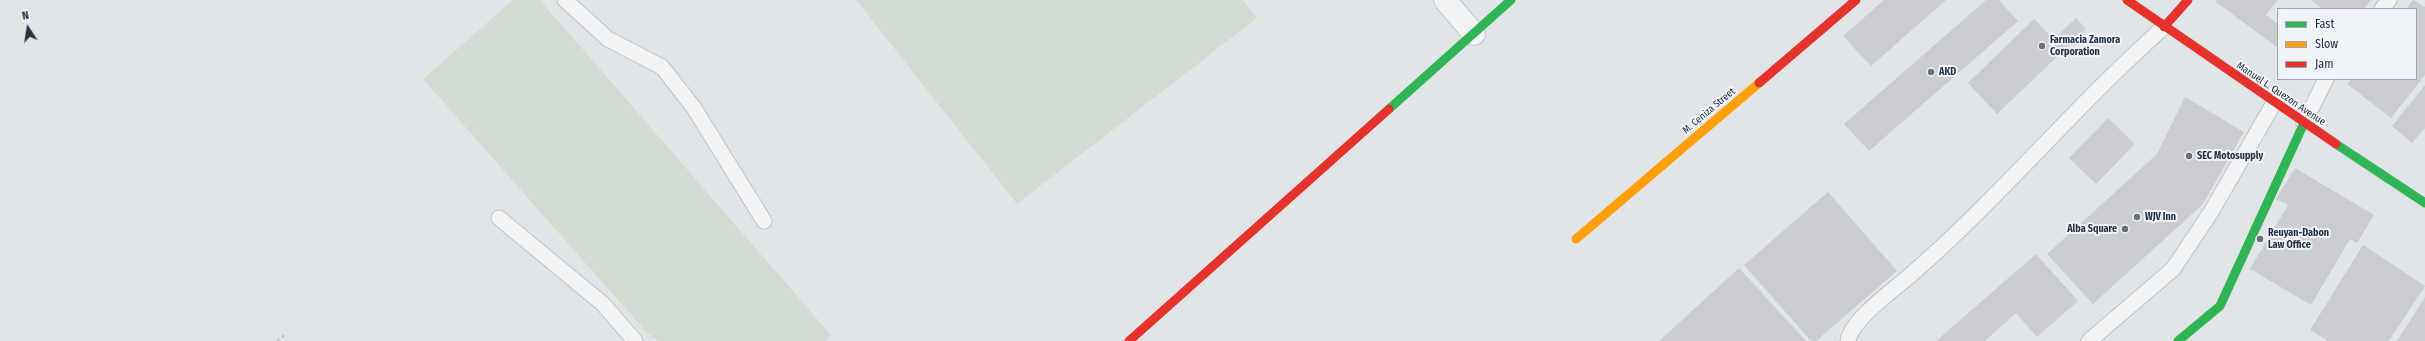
<!DOCTYPE html>
<html>
<head>
<meta charset="utf-8">
<style>
  body { margin:0 }
  #map { position:relative; width:2425px; height:341px; overflow:hidden; background:#e2e5e8; font-family:"Fira Sans Condensed",sans-serif }
  canvas { display:block }
  .legend { position:absolute; left:2277px; top:8px; width:140px; height:72px; box-sizing:border-box; background:#f0f3f7; border:1px solid #a0a6af; margin:0; padding:5px 7px; list-style:none; font-size:12px; color:#273343 }
  .legend li { display:flex; align-items:center; gap:8px; height:20px }
  .legend b { width:20px; border:1px solid #a0a6af }
  .north { position:absolute; left:8px; top:8px; width:40px; height:40px; -webkit-text-stroke:3px #f0f3f7; paint-order:stroke; rotate:348deg; font-size:11px; font-weight:700; line-height:16px; text-align:center; color:#273343 }
  .north::after { content:''; display:block; margin:auto; width:14px; height:18px; background:#273343; clip-path:polygon(50% 0,100% 100%,50% 72%,0 100%) }
</style>
</head>
<body>
<div id="map">
<canvas width="2425" height="341"></canvas>
<ul class="legend">
<li><b style="height:5px;background:#30b455"></b>Fast</li>
<li><b style="height:5px;background:#ff9f0a"></b>Slow</li>
<li><b style="height:5px;background:#e5322d"></b>Jam</li>
</ul>
<div class="north">N</div>
</div>
<script>
const g = document.querySelector('canvas').getContext('2d');
g.lineJoin = 'round';
function fill(path, color) { g.fillStyle = color; g.fill(path, 'evenodd'); }
function strokePath(path, color, width, dash) { g.strokeStyle = color; g.lineWidth = width; g.lineCap = dash ? 'butt' : 'round'; g.setLineDash(dash || []); g.stroke(path); }
function label(font, color, halo, rows, align = 'center') {
  g.font = font + ' "Fira Sans Condensed",sans-serif'; g.lineWidth = 4; g.setLineDash([]); g.textBaseline = 'middle'; g.strokeStyle = halo; g.fillStyle = color; for (const [text, x, y, turn = 0] of rows) {
    g.save(); g.translate(x, y); g.rotate((+turn || 0) * Math.PI / 180); g.textAlign = isNaN(turn) ? turn : align; if (halo) g.strokeText(text, 0, 0); g.fillText(text, 0, 0); g.restore();
  }
}
fill(new Path2D(`
  M513,0h27l291,335 -5,6h-167l-12,-8 -224,-254z
  M856,0h387l14,18 -240,186z`), '#d3dcd2');
fill(new Path2D(`
  M1884,0h62l-75,66 -28,-30z
  M1986,0h13l19,21 -149,130 -25,-27z
  M2217,0h61l-12,15 12,9v24l-62,-46z
  M2311,0h60l-7,9h-41z
  M2413,0l12,7v68l-34,43 -44,-34 4,-5h65v-70h-10z
  M2076,18l10,11 -89,85 -29,-31 66,-64 20,20z
  M2425,85v43l-13,15 -20,-17z
  M2185,97l59,35 -41,72 -110,100 -46,-50 110,-100z
  M2108,118l27,26 -39,40 -27,-26z
  M2295,168l79,47 -17,28 -7,-4 -39,66 -61,-36 38,-64 -12,-6z
  M1828,192l69,79 -81,70h-5l-67,-76z
  M2363,245l62,41 -36,55h-61l-18,-11z
  M2036,254l42,47 -41,36 -21,-24 -31,28h-49z
  M1739,268l67,73h-147z
  M2425,297v44h-28z`), '#cbcdd0');
const lane = new Path2D(`
  M565,0l43,39 54,28 32,41 70,113
  M2382,9l7,-9
  M2304,123l22,-44
  M499,218l104,86 32,37
  M1848,341c3,-22 50,-54 66,-69 88,-77 163,-168 250,-245
  M2089,341l84,-72 38,-57 63,-109`);
const street = new Path2D(`
  M1445,0l29,34`);
strokePath(lane, '#c0c3c6', 17);
strokePath(street, '#c0c3c6', 24);
strokePath(new Path2D(`
  M277,341l9,-7`), '#c0c3c7', 2.5, [3, 3]);
strokePath(lane, '#f2f3f4', 15);
strokePath(street, '#f2f3f4', 22);
strokePath(new Path2D(`
  M1389,109l122,-109
  M2336,144l89,59
  M2178,341l42,-35 84,-183`), '#30b455', 9);
strokePath(new Path2D(`
  M1576,239l183,-156`), '#ff9f0a', 9);
strokePath(new Path2D(`
  M2127,0l209,144
  M2164,27l24,-27
  M1759,83l97,-83
  M1129,341l260,-232`), '#e5322d', 9);
for (const [x, y, r, color] of [
  [2042,46,4,"#68717d"],
  [1931,72,4,"#68717d"],
  [2189,156,4,"#68717d"],
  [2137,217,4,"#68717d"],
  [2125,229,4,"#68717d"],
  [2260,239,4,"#68717d"]
]) { const dot = new Path2D(); dot.arc(x, y, r, 0, 2 * Math.PI); g.fillStyle = color; g.fill(dot); strokePath(dot, '#f0f3f7', 1.5); }
label('bold 10px', '#273343', '#f0f3f7', [
  ["Farmacia Zamora",2050,40],
  ["Corporation",2050,52],
  ["AKD",1939,72],
  ["SEC Motosupply",2197,156],
  ["WJV Inn",2145,217],
  ["Alba Square",2117,229,"right"],
  ["Reuyan-Dabon",2268,233],
  ["Law Office",2268,245]
], 'left');
label('10px', '#273343', '#f0f3f7', [
  ["Manuel L. Quezon Avenue",2281,94,34],
  ["M. Ceniza Street",1709,111,-40]
]);
</script>
</body>
</html>
